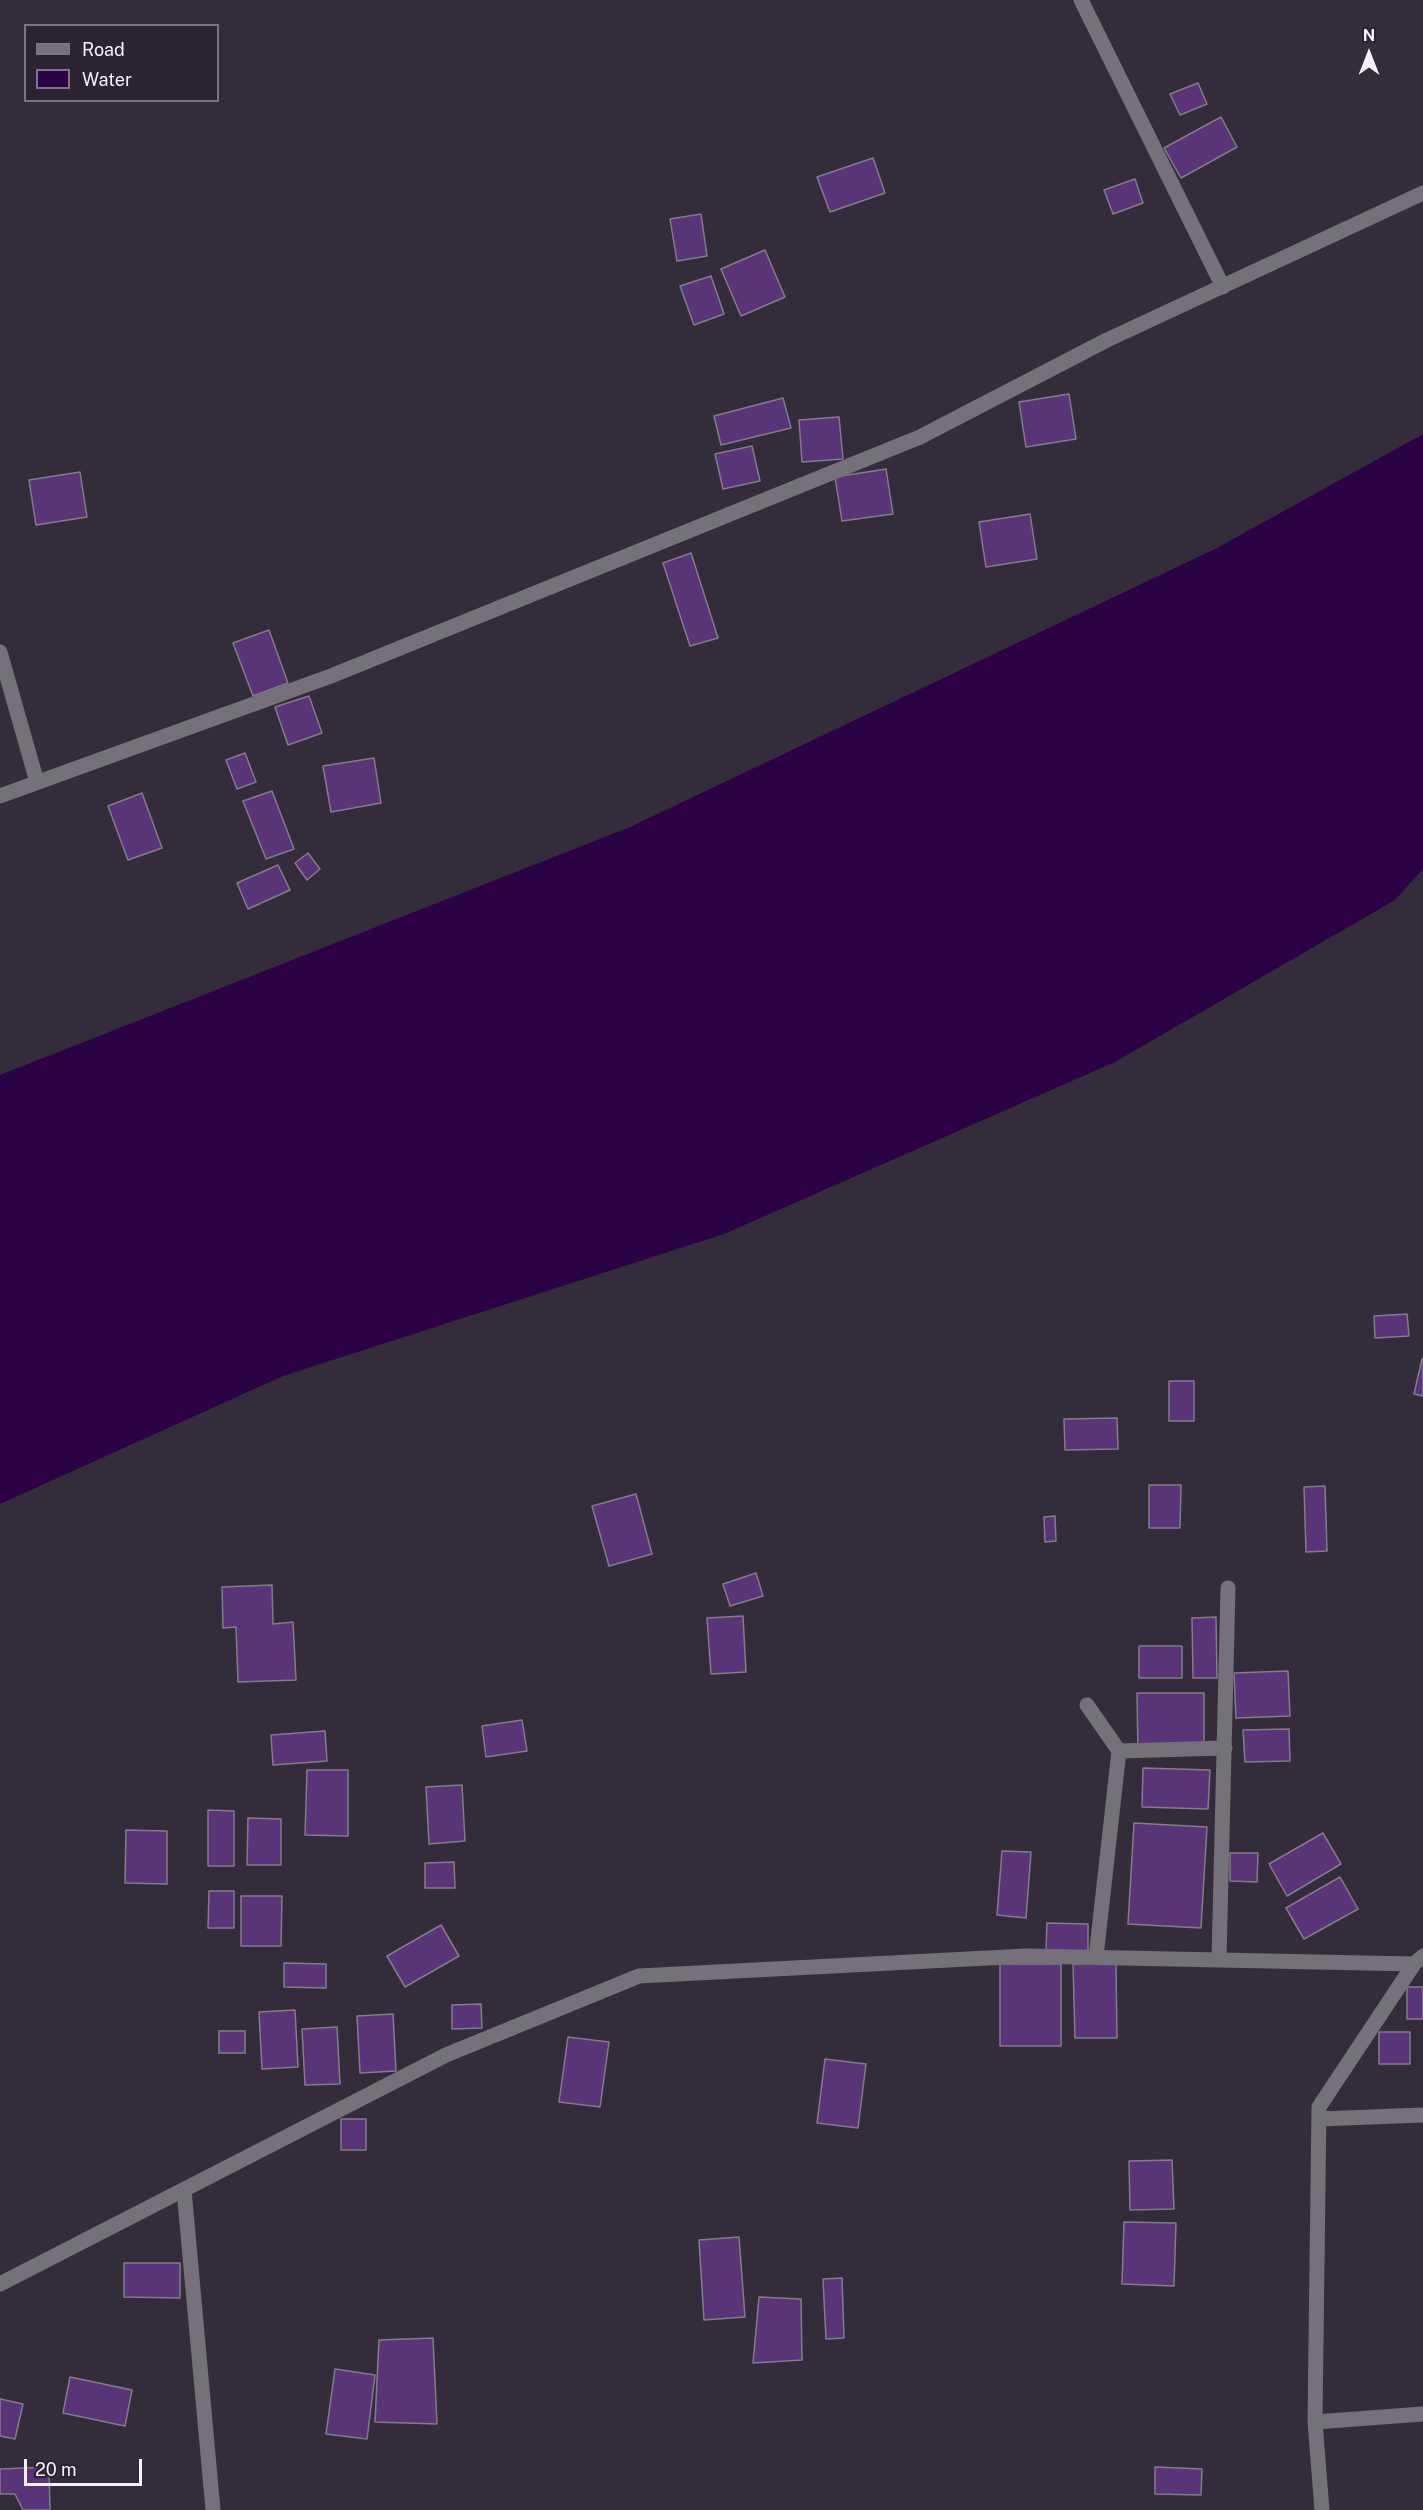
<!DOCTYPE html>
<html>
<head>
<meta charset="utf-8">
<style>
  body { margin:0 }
  #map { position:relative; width:1423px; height:2510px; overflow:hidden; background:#332d3a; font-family:"Public Sans",sans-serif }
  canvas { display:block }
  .legend { position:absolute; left:24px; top:24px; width:195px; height:78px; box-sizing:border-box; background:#2a2330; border:2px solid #7b7581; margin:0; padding:8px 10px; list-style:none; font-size:18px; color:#f5f1fa }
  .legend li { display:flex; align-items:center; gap:12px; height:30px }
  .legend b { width:30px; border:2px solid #7b7581 }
  .north { position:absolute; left:1339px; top:24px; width:60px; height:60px; -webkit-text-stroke:4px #2a2330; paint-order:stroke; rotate:0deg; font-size:16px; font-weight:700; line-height:24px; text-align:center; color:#f5f1fa }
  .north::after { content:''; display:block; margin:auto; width:21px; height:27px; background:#f5f1fa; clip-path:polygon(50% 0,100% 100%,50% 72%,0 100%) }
  .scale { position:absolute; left:24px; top:2459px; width:118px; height:27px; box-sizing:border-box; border:3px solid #f5f1fa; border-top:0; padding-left:8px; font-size:18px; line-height:21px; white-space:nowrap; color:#f5f1fa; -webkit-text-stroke:4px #2a2330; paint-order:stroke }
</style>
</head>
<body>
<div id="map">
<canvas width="1423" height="2510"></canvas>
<ul class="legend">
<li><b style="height:8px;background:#747178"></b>Road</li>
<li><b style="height:16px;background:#2c0246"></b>Water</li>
</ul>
<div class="north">N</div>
<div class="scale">20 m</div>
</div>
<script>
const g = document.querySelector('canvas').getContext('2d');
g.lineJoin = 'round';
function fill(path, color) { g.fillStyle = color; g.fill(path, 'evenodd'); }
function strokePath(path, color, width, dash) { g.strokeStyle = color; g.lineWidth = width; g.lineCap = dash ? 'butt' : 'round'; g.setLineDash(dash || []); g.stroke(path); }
fill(new Path2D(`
  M1423,434v435l-28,31 -280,162 -391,172 -441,142 -283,128v-429l630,-248 587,-279z`), '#2c0246');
const building = new Path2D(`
  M1198,83l9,21 -27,11 -10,-21z
  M1221,117l16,30 -56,31 -17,-30z
  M873,158l12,35 -55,19 -13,-35z
  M1135,179l8,24 -30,11 -9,-24z
  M701,214l6,42 -30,5 -7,-42z
  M765,250l20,47 -44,19 -20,-47z
  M711,276l13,38 -30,11 -14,-39z
  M1069,394l7,45 -50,8 -7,-45z
  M783,398l8,30 -70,17 -7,-29z
  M839,417l4,42 -41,3 -3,-42z
  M752,446l8,35 -37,8 -8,-35z
  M886,469l7,45 -51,7 -7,-44z
  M80,472l7,45 -51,8 -7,-45z
  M1030,514l7,45 -51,8 -7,-45z
  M691,553l27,85 -28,8 -27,-83z
  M269,630l19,53 -35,13 -20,-53z
  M309,696l13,37 -34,12 -13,-38z
  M245,753l11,29 -19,7 -11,-29z
  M374,758l7,45 -50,9 -8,-46z
  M272,791l22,58 -28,10 -23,-58z
  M142,793l20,55 -34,12 -20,-54z
  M308,853l12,16 -13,11 -12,-17z
  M278,865l12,25 -42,19 -11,-26z
  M1407,1314l2,22 -34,2 -1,-22z
  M1422,1359h1v37l-9,-2z
  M1169,1381h25v40h-25z
  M1117,1418l1,31 -53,1 -1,-31z
  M1149,1485h32l-1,43h-31z
  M1325,1486l2,65 -21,1 -2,-65z
  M636,1494l16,60 -43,12 -17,-60z
  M1055,1516l1,25 -11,1 -1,-25z
  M756,1573l7,23 -33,10 -7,-22z
  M272,1585l1,39 20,-2 3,58 -58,2 -2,-55 -13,1 -1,-41z
  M743,1616l3,56 -35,2 -4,-56z
  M1216,1617l1,61h-24l-1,-60z
  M1139,1646h43v32h-43z
  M1288,1671l2,45 -54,2 -2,-45z
  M1137,1693h67v61l-66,1z
  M522,1720l5,31 -41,6 -4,-31z
  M1289,1729l1,32 -45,1 -2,-32z
  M325,1731l2,30 -54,4 -2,-30z
  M1143,1768l67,2 -2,39 -66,-2z
  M307,1770h41v66l-43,-1z
  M462,1785l3,56 -36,3 -3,-57z
  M208,1810l26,1v55h-26z
  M248,1818l33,1v46h-34z
  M1134,1823l73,4 -6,101 -73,-4z
  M126,1830l41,1v53l-42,-1z
  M1323,1833l18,31 -54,32 -18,-32z
  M1002,1851l29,1 -5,66 -29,-3z
  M1230,1853h28l-1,29 -27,-1z
  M454,1862l1,26h-30v-25z
  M1340,1877l18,32 -54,30 -18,-31z
  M209,1891h25v37h-26z
  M241,1896h41l-1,50h-40z
  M1047,1923l41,1v27l-42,-1z
  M441,1925l18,31 -54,31 -18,-31z
  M284,1963l42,1v24l-42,-1z
  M1116,1963l1,75h-42l-2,-74z
  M1000,1964h61v82h-61z
  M1407,1987h16v32h-16z
  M481,2004l1,24 -30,1v-24z
  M295,2010l3,57 -36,2 -3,-57z
  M393,2014l3,57 -36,2 -3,-57z
  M337,2027l3,57 -35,1 -3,-56z
  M219,2031h26v22h-26z
  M1379,2032h31v32h-31z
  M568,2037l41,5 -9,65 -41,-5z
  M825,2059l41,5 -8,64 -41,-5z
  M341,2119h25v31h-25z
  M1172,2160l2,49 -44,1 -1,-49z
  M1124,2222l52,1 -2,63 -52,-2z
  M739,2237l6,80 -41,3 -5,-80z
  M124,2263h56v35l-56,-1z
  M842,2278l2,60 -18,1 -3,-60z
  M759,2297l42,2 1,61 -49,3z
  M433,2338l4,86 -62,-2 4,-82z
  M335,2369l40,6 -8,64 -41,-5z
  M70,2377l62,13 -7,36 -62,-13z
  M0,2399l23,5 -8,35 -15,-3z
  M49,2467l1,43h-27l-8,-16h-15v-25z
  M1155,2467l47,2 -1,26 -46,-1z`);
fill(building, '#593478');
strokePath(building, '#837c8b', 1.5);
strokePath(new Path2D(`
  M1081,0l142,287
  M0,652l37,130
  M0,796l331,-120 589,-239 187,-97 316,-147
  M1087,1705l32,46
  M1096,1957l23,-206 106,-3
  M1219,1959l9,-371
  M1319,2119l104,-4
  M184,2190l29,320
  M0,2284l446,-229 193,-79 387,-20 388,8
  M1315,2422l108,-8
  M1322,2510l-7,-88 4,-315 95,-143 9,-8`), '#747178', 15);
</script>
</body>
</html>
